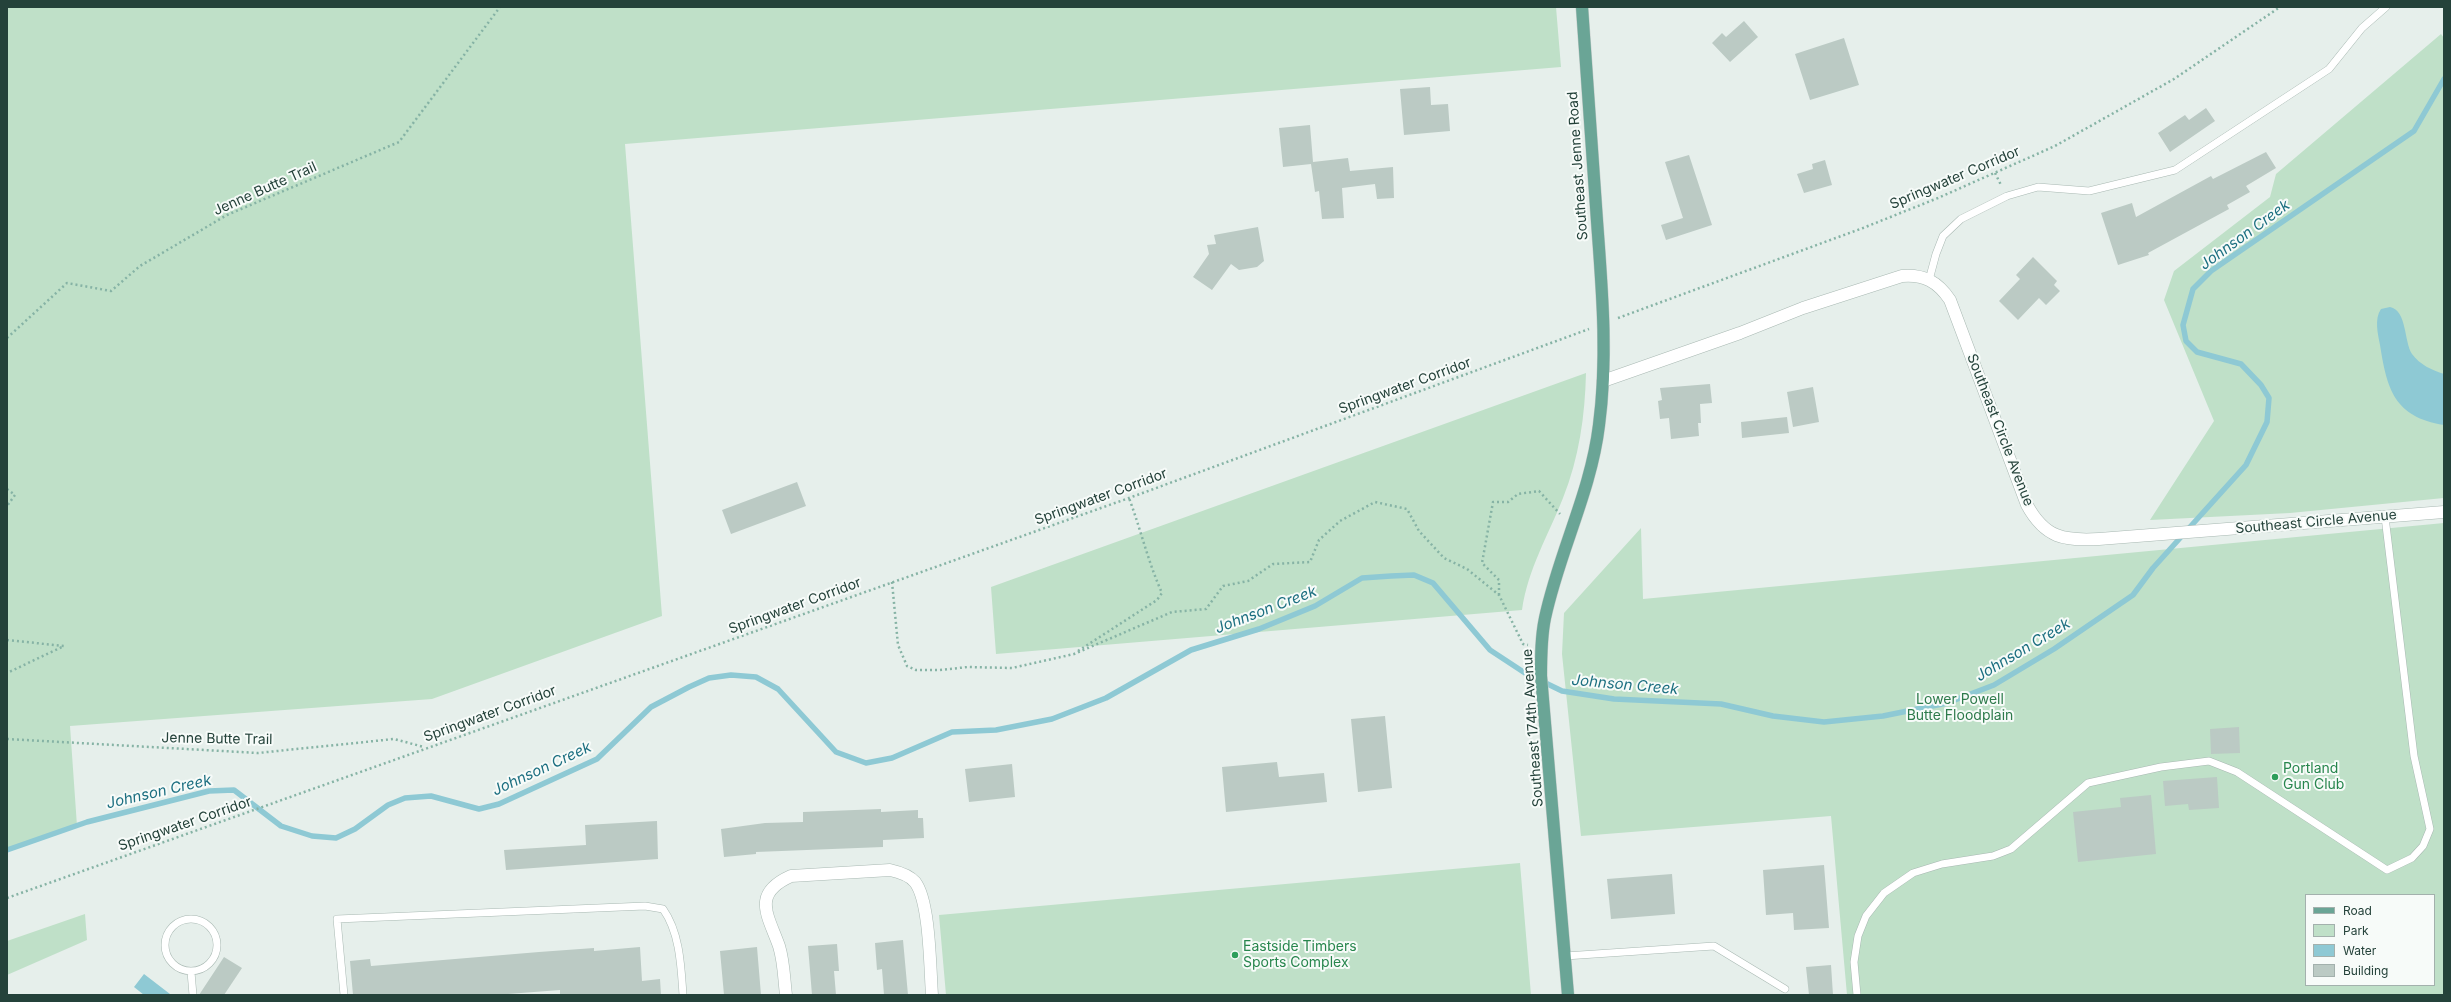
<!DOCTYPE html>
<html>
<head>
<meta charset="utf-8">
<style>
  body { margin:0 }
  #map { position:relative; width:2451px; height:1002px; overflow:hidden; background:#e6efeb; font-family:Inter,sans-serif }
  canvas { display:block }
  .frame { position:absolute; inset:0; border:8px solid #24423a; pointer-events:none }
  .legend { position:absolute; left:2305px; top:894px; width:130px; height:92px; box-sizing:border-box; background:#f7fbf9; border:1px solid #a3b1ad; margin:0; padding:5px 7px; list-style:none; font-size:12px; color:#24423a }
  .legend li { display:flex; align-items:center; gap:8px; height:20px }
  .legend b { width:20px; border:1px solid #a3b1ad }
</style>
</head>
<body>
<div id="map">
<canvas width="2451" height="1002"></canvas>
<div class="frame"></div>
<ul class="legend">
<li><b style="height:5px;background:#6aa596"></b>Road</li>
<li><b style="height:11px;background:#bfe0c8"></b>Park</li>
<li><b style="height:11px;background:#8ec9d4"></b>Water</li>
<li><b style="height:11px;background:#bbcac4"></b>Building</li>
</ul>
</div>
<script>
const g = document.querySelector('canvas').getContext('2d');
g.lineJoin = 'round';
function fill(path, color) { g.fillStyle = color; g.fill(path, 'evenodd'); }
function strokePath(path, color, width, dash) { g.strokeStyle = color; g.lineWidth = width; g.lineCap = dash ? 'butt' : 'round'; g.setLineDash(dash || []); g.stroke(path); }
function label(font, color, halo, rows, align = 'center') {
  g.font = font + ' Inter,sans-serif'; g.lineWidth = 4; g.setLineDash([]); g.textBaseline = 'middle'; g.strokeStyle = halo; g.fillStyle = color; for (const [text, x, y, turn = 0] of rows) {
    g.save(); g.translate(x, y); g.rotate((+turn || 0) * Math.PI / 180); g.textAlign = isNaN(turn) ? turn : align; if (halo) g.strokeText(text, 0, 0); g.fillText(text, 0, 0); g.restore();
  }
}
fill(new Path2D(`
  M7,7h1549l5,60 -936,77 37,472 -230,83 -362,27 7,100 -70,25z
  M2441,34l3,4v460l-154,15 -140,7 64,-99 -50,-121 10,-29 96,-74 6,-23z
  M1586,373c-1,43 -7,85 -23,125 -15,38 -35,71 -41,112l-526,44 -5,-67z
  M2444,523v472h-597l-16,-179 -250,20 -19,-182 2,-41 77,-85 2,71zM2306,895h128v90h-128z
  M1520,863l11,132h-585l-7,-80z
  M85,914l2,26 -80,35v-34z`), '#bfe0c8');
fill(new Path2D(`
  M2390,307c17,3 14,35 22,47 8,11 20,16 32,20v51c-50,-8 -57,-36 -64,-80 -2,-11 -6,-26 1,-36z
  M144,974l26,20v1h-26l-10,-8z`), '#8ec9d4');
strokePath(new Path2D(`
  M7,850l80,-28 122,-31 25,-1 47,36 31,10 24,2 19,-9 33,-24 17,-7 26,-2 48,13 20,-5 98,-45 54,-52 38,-20 20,-9 22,-3 25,2 22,12 58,63 30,11 26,-5 60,-26 44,-2 56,-11 54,-21 85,-48 68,-21 56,-23 47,-28 29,-2 23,-1 19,8 57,67 35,23 37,18 52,8 107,5 52,12 51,6 59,-6 64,-13 47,-18 60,-36 79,-54 20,-27 93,-103 21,-43 2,-24 -8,-13 -20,-21 -44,-12 -11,-11 -3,-16 10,-36 18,-18 203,-140 30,-52`), '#8ec9d4', 5.5);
fill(new Path2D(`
  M1744,21l14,16 -28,25 -18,-19 10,-10 4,4z
  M1844,38l15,47 -49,15 -15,-46z
  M1430,87l1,18 17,-1 2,27 -46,4 -4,-46z
  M2206,108l9,13 -45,31 -12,-19 27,-18 4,5z
  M1310,125l3,37 35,-4 2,13 43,-4 1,31 -17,1 -2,-15 -33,4 2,30 -22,1 -3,-28 -4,1 -4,-28 -28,3 -4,-39z
  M2266,152l10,16 -30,18 4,6 -23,13 2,4 -81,44 1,2 -31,10 -17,-52 31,-10 4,14 75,-41 2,3z
  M1689,155l23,70 -46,15 -5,-15 22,-7 -18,-56z
  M1825,160l7,25 -28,8 -7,-19 16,-5 -1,-5z
  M1258,227l6,34 -7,6 -18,3 -8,-6 -19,26 -19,-13 16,-23 -2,-9 9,-1 -2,-9z
  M2033,257l24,24 -3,4 6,6 -14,14 -7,-7 -21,22 -19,-19 21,-22 -4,-4z
  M1710,384l2,19 -12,1 1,19h-3l1,13 -28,3 -2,-21 -9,1 -2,-18 4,-1 -2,-12z
  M1813,387l6,35 -26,5 -6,-35z
  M1787,417l2,16 -47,5 -1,-16z
  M797,482l9,24 -75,28 -9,-24z
  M1385,716l7,72 -34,4 -7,-73z
  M2239,727l1,26 -29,1 -1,-25z
  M1277,762l2,15 45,-4 3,29 -101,10 -4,-45z
  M1012,764l3,33 -46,5 -4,-33z
  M2217,777l2,31 -30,2 -1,-6 -23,2 -2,-25z
  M2151,795l5,59 -78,8 -5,-50 48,-5 -1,-9z
  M881,809v3l37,-2v8h5l1,20 -41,2v7l-127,5v2l-32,3 -3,-28 44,-6 38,-1v-10z
  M657,821l1,38 -152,11 -2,-20 82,-5 -1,-20z
  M1824,865l5,63 -35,2 -1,-17 -27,2 -3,-45z
  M1672,874l3,40 -64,5 -4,-40z
  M903,940l5,55h-24l-2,-26 -5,1 -2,-27z
  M837,944l2,27h-5l2,24h-24l-4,-49z
  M640,947l2,34 18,-2 1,16h-101v-5l-65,5h-142l-3,-34 20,-2 1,7 168,-14 55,-4v3z
  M757,947l4,48h-37l-4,-44z
  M224,957l18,11 -18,27h-25z
  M1831,965l2,30h-24l-3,-28z`), '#bbcac4');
const service = new Path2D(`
  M1929,280l7,-26 7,-18 18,-17 46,-23 31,-9 51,4 86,-21 154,-101 33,-41 24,-21
  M165 945a26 26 0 1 1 52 0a26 26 0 1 1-52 0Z
  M1565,956l149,-10 71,43
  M191,972l2,23
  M344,995l-7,-76 308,-13 18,3c17,24 18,57 20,86
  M1857,995l-3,-33 4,-26 8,-20 18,-23 29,-20 29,-9 51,-8 18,-7 77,-66 73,-16 48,-6 28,11 150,98 25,-12 11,-12 7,-17 -16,-73 -29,-239`);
const minor = new Path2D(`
  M1603,381l137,-48 63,-25 99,-32c22,-2 36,6 48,24l77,205c18,33 37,36 72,34l345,-27
  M786,995c-2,-16 -2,-33 -7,-49 -11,-31 -28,-52 12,-70l99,-6c9,2 19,5 25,12 15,19 15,87 17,113`);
const primary = new Path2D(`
  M1568,995l-27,-319c0,-20 0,-39 4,-58 14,-66 46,-126 54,-193 9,-68 3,-136 -2,-204 -5,-71 -10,-143 -15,-214`);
strokePath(service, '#a8b8b2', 8);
strokePath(minor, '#a8b8b2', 13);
strokePath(primary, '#c2cac8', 13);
strokePath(new Path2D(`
  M1995,173l6,12
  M1618,318l245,-90 75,-30 117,-52 119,-67 106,-72
  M7,338l60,-55 44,8 29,-25 87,-51 172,-73 101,-135
  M7,489l8,6 -8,11
  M892,582l6,63 9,21 9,4h24l28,-3 44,1 62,-14 98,-42 34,-3 17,-23 25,-5 25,-17 37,-2 9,-22 21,-19 35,-19 32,7 12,22 25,27 23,11 32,26 24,49 5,1
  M1499,595v-15l-17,-17 11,-61h15l10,-8 21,-3 21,23
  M7,640l57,6 -57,27
  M1078,651l79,-51 5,-7c-14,-31 -21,-63 -33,-95
  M7,739l251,14 136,-14 30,8
  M7,898l1122,-400 460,-169`), '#86b3a5', 2.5, [2, 3]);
strokePath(service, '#fff', 7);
strokePath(minor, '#fff', 12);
strokePath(primary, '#6aa596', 12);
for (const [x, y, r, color] of [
  [2275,777,4,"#2e9e5b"],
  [1235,955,4,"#2e9e5b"]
]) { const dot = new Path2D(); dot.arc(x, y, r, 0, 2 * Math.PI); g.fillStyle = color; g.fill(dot); strokePath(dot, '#f7fbf9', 1.5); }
label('14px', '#24423a', '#f7fbf9', [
  ["Southeast Jenne Road",1578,166,-94],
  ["Springwater Corridor",1955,178,-23],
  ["Jenne Butte Trail",265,189,-24],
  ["Springwater Corridor",1405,386,-20],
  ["Southeast Circle Avenue",2000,430,69],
  ["Springwater Corridor",1101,497,-20],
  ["Southeast Circle Avenue",2316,522,-5],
  ["Springwater Corridor",795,606,-20],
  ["Springwater Corridor",490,714,-20],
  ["Southeast 174th Avenue",1533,728,-94],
  ["Jenne Butte Trail",217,739,1],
  ["Springwater Corridor",185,824,-19]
]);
label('14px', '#2d7a4b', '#f7fbf9', [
  ["Lower Powell",1960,700],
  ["Butte Floodplain",1960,716]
]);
label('14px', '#27864d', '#f7fbf9', [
  ["Portland",2283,769],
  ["Gun Club",2283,785],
  ["Eastside Timbers",1243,947],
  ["Sports Complex",1243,963]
], 'left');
label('italic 15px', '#1c6f80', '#f7fbf9', [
  ["Johnson Creek",2245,235,-36],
  ["Johnson Creek",1266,610,-21],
  ["Johnson Creek",2023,650,-31],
  ["Johnson Creek",1625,685,5],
  ["Johnson Creek",542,769,-25],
  ["Johnson Creek",159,792,-13]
]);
</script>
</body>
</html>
